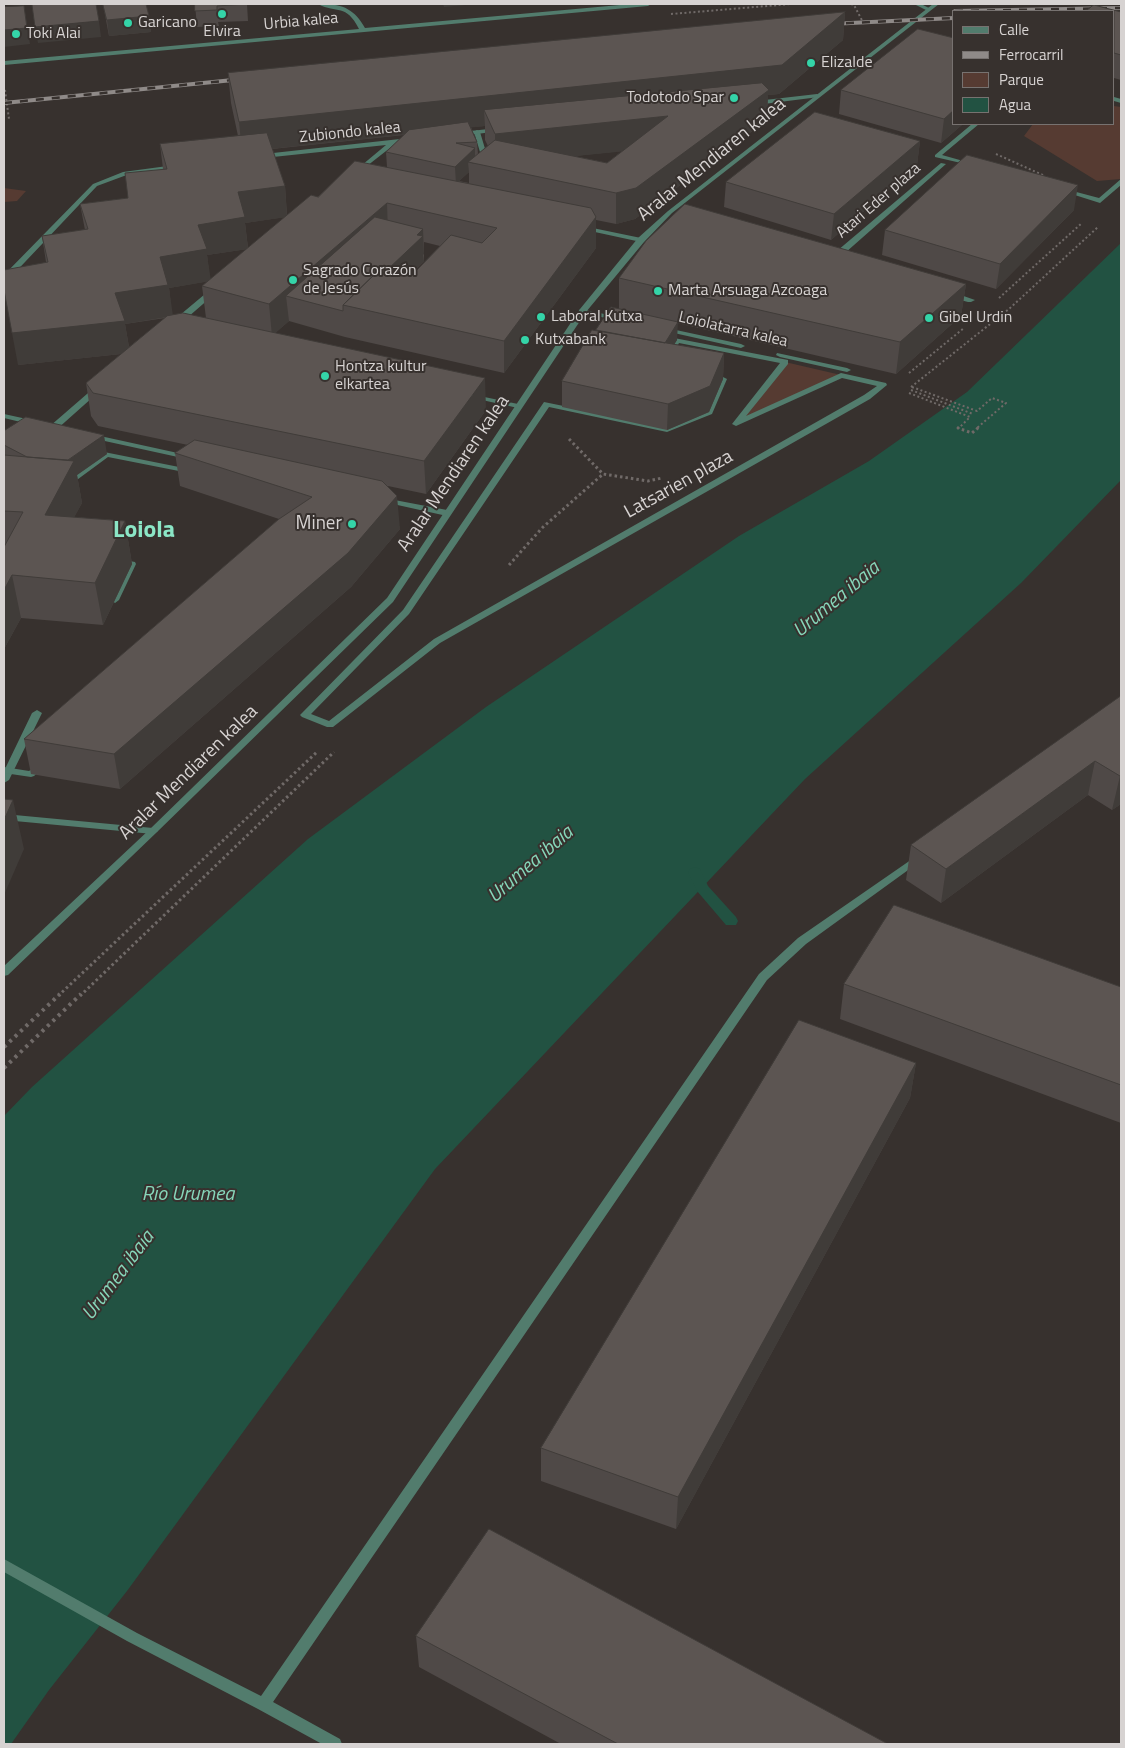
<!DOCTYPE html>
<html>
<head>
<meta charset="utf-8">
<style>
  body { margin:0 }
  #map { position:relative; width:1125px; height:1748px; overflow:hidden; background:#37312e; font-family:"Titillium Web",sans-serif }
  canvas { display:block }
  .frame { position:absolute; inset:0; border:5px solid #d7d3d2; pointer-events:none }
  .legend { position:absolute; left:952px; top:10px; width:162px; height:115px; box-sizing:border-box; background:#37312e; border:1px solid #777270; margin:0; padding:6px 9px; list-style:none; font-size:15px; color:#d7d3d2 }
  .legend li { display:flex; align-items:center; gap:10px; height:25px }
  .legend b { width:25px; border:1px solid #777270 }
</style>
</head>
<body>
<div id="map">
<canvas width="1125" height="1748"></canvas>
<div class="frame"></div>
<ul class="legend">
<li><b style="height:6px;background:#527c6d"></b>Calle</li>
<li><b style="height:6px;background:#8f8a88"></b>Ferrocarril</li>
<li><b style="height:14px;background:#563b32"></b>Parque</li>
<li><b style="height:14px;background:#225242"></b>Agua</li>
</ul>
</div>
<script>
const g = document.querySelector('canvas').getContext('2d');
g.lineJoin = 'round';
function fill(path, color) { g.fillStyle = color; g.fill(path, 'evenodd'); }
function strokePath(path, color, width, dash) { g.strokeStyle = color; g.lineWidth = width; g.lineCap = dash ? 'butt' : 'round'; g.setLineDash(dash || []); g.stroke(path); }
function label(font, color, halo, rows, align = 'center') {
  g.font = font + ' "Titillium Web",sans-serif'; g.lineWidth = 4; g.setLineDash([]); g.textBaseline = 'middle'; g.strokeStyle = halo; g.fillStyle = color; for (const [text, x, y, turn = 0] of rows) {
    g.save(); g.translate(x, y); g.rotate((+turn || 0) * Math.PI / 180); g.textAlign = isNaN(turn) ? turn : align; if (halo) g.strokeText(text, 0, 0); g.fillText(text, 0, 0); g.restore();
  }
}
fill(new Path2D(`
  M1114,106l7,1v72l-24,2 -73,-45 9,-12h81z
  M4,188l22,3 -9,10 -13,1z
  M785,362l56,13 -105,49z`), '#563b32');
fill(new Path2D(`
  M1121,243v237l-100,103 -216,196 -370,390 -308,422 -78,99 -38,54h-7v-628l28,-29 276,-248 178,-132 253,-171 130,-75 98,-69z`), '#225242');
fill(new Path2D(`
  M695,867l5,2 8,17 28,31 2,4 -2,4h-10l-29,-34 -9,-19 2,-3z`), '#225242');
strokePath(new Path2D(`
  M851,4l3,1 11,21
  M671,14l120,-10
  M5,90l4,29
  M996,154l49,22
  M999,298l83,-75
  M909,373l55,-45
  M911,387l98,-78 89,-82
  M912,387l65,24 15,-13 14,5 -29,25
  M911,390l62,24
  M909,393l61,24 -11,11`), '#706a68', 2, [2, 2.5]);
strokePath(new Path2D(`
  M959,427l-1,1 14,5 7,-6
  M569,439l34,35 45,7 14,-3
  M509,565l33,-37 61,-54
  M58,996l260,-245
  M80,996l254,-244`), '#706a68', 3, [2.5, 3]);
strokePath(new Path2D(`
  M4,1047l56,-53
  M4,1068l77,-74`), '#706a68', 4, [3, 4.5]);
fill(new Path2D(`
  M37,710l5,3 -33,67 -5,3v-12l28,-58z
  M918,855l5,3 -1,2 -116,84 -39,36 -494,722 67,37 2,5h-20l-64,-35 -131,-68 -123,-69v-13l133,74 124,63 498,-722 39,-36z`), '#527c6d');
fill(new Path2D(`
  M1114,97l7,2v4l-7,-2z
  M972,124h7l-37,31 32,9v2l-39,-9v-2z
  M477,130l3,2 9,30 -1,1 -5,-1 -9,-30z
  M175,165l3,2 -1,1 -53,8 -27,10 -90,95h-3v-6l89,-91 30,-12z
  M1121,179v6l-21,18 -38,-12 3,-2 34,9z
  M583,226l58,12 4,2 -4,2 -60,-13 -2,-1z
  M949,293h6l20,7 -4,2h-3l-19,-5z
  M580,309l39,8 4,2 -4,2 -36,-8 -4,-2z
  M662,327l79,17 4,2 -4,2 -76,-17h-3z
  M674,338l114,22v4l-42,52 95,-43 45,10 1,2 -17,14 -430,244 -107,84h-6l-25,-10 -2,-2 2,-2 101,-103 141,-208 122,25 40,-16 12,-30 -58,-11 -4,-2zM679,343l101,20 -48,61 4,2 106,-48 35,8 -13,9 -430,244 -105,82 -18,-7 98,-100 140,-207 118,25 45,-18 15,-35 -4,-2 -58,-10z
  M777,353l70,15 4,2 -4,2 -67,-15 -4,-2z
  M470,394l48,10 4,2 -4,2 -45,-10 -4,-2z
  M104,452l85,17 4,2 -4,2 -81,-16 -38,28h-6v-4z
  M119,559l16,3 1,2 -17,36 -4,3 -4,-3 16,-34 -11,-2 -1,-2 1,-2z
  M42,762l5,3 -13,11 -3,1 -27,-4v-6l25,4z`), '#527c6d');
fill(new Path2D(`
  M318,4c23,-1 36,4 47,24l266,-24h20l-3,2 -644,59v-4l355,-32c-13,-26 -22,-15 -41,-25z
  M914,4h7l10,5 -5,1z
  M817,94l2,1v2l-63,8 -3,-2 3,-2z
  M498,128l2,1v2l-39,5 -3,-2 3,-2z
  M409,138l2,1v2l-16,3 -37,29 -3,-2 1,-1 30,-25 -113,12 -3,-2 3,-2z
  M941,163l5,1 -109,96h-6v-4z
  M211,289l7,2 -38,33h-6v-4z
  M95,387h3l4,2 -46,41h-6v-4z
  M4,414l32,7 1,2 -4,2 -29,-7z
  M88,434h3l96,21 4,2 -4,2 -96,-21h-3z
  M381,498h3l63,12 4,3 -4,3 -63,-14h-3z
  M4,814l149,14 5,3 -5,3 -149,-14z`), '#527c6d');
fill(new Path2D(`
  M933,4h6l-267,209 -28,29 -58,70 -193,290 -237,231 -148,142 -4,1v-10l146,-137 237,-231 193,-289 58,-71 30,-27z`), '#527c6d');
const rail = new Path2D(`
  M955,11l166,-3
  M830,24l124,-6
  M4,103l239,-24`);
strokePath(rail, '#8f8a88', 4);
strokePath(rail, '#37312e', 2.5, [8]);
fill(new Path2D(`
  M103,4h43l3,12 2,16 -42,4z
  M195,4h52l1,17 -30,1 1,4 -22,1z
  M1114,11l7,1v68l-7,-2z
  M845,12l-2,28 -64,54 -11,1 -1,25 -132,99 -19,5 -20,-4v28l-92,125 -159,-36 -56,-16 -14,12 211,77 -60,84 -38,-8 12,43 -49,58 -231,202 -89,-15 -7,-35 255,-220 -99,-33 -5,-33 13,-8 -90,-19 -7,-10 -5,-33 35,-29 -103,11 28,-103 -4,-26 43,-6 -5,-26 48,-6 35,-29 -3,-25 78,-8 -7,-33 -3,-30zM485,126v14l3,6 -10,8 -1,-12 -6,-15zM404,135l-18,17 1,15 -69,30 -31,18 -2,-29 -13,-37zM622,151l-15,12 -33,-7zM469,172v11l-10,-2zM285,217l-37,31 -3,-25zM424,242l16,4 -27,28h-2l13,-13zM247,249l-37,31 -3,-25zM209,281l-7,5 4,32 -34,-3 -3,-27zM165,318l-36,29 -4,-23z
  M918,29l36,95h9l-22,19 -102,-29 2,-24z
  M920,141l-3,24 -86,75 -107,-33 2,-25z
  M1074,210l-78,79 -114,-34 3,-25z
  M619,278l347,6 -5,32 -65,58 -219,-51v17l-3,4 50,9 -1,26 -14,33 -42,18 -105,-23v-26l34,-51 23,-21z
  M4,431l103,23 -30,21 5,28 -8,14 51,4 7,43 -29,61 -82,-7 -17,31z
  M1121,696v108l-9,6 -24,-15 -147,108 -35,-23 5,-35z
  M844,984l277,3v136l-281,-104z
  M916,1063l-6,35 -234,431 -135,-48v-33z
  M416,1636l472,108h-327l-142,-77z`), '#4f4947');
fill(new Path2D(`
  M443,4h34l-33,3z
  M24,6l6,38 -26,3v-17z
  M845,12l-2,28 -64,54 -11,1 -1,25 -132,99 -19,5v-31l144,-97 -276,14 1,16 -243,26 -3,-30z
  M149,16l2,16 -42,4 -2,-16z
  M99,21l2,16 -63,6 -3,-16z
  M954,110v14h9l-22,19 3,-24z
  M668,116l-1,31 -172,17v-30z
  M920,141l-3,24 -86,75 3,-26z
  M475,148v16l-7,-2 1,10 -13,12 -1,-17z
  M1078,185l-4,25 -78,79 4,-25z
  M285,186l2,31 -42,6 3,26 -41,6 4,26 -42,7 4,28 -48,8 5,29 -112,12 -6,-32 103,-40 45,-36 38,-32 40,-33z
  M387,203l1,31 -102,62 3,25 -17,15 -3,-32z
  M596,217v31l-92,125v-32z
  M423,229l1,25 -1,1 1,6 -52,50 -24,-5z
  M966,284l-5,32 -65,58 4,-32z
  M678,322l-1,18 -17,28 1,-18z
  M724,353l-1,26 -14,33 -42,18 1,-26z
  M485,378l1,32 -60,84 -2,-33z
  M104,435l3,19 -30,21 5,28 -29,54 -8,-42 8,-44z
  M397,496l3,33 -49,58 -231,202 -6,-35z
  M125,521l7,43 -29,61 -8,-42z
  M12,575l9,43 -17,31v-59z
  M1095,761l-7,34 -147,108 5,-34z
  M1121,775v29l-9,6 8,-34z
  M13,800l11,49 -20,46v-75z
  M916,1063l-6,35 -234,431 2,-32z`), '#403c39');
const building = new Path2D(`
  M41,4h55l3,17 -64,6 -3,-22z
  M103,4h43l3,12 -42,4z
  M195,4h52l-30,2v4l-22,1z
  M1094,5l27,7v43l-7,-2v-42h-28z
  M24,6l3,22 -23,2v-23z
  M845,12l-63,53 -543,57 -11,-49z
  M918,29l36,9v72l-10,9 -103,-29z
  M762,83l7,7 -133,98 -20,5 -148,-31 27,-22 112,23 61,-47 -173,18 -11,-24z
  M815,112l105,29 -86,73 -108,-32z
  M468,122l9,20 -21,1 19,5 -20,19 -69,-15 23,-22z
  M267,133l18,53 -47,6 7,25 -47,8 9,24 -47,8 8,28 -53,8 10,28 -113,12 -8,-43v-20l44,-8 -6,-26 46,-7 -8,-25 48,-6 -3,-25 42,-4 -7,-25z
  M967,155l111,30 -78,79 -115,-34z
  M355,161l236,47 5,9 -92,124 -161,-36 37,-36 33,5 38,-39 31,8 15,-15 -110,-25 -118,101 -67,-18 109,-91 7,2z
  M685,204l281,80 -66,58 -281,-64 27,-37z
  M375,217l48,12 -6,6 6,1 -36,34 -7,-1 -37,36v6l-57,-15z
  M611,307l67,15 -13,21 -69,-13z
  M183,313l302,65 -61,83 -331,-68 -7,-10 81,-67z
  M592,330l132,23 -14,33 -42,18 -106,-23z
  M26,417l78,18 -36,25 -41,-3 -23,-12v-14z
  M195,440l187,41 15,15 -49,57 -234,201 -90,-15 255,-220 33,-22 -137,-44z
  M4,455l70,6 -29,54 80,6 -30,62 -83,-8 -8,15v-43l19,-35 -19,-1z
  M1121,696v79l-1,1 -25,-15 -149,108 -35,-24z
  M4,799l9,1 -9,20z
  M894,905l227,82v98l-277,-101z
  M799,1020l117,43 -238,434 -137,-49z
  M489,1529l399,215h-270l-202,-108z`);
fill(building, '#5c5552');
strokePath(building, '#403c39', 1);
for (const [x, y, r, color] of [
  [222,14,5,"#34d4a8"],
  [128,23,5,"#34d4a8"],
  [16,34,5,"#34d4a8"],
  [811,63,5,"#34d4a8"],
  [734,98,5,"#34d4a8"],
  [293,280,5,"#34d4a8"],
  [658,291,5,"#34d4a8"],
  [541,317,5,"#34d4a8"],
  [929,318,5,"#34d4a8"],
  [525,340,5,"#34d4a8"],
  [325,376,5,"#34d4a8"],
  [352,524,5,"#34d4a8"]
]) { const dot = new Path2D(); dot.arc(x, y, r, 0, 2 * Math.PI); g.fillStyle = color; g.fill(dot); strokePath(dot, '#37312e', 2); }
label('16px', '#d7d3d2', '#37312e', [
  ["Urbia kalea",301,22,-5],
  ["Zubiondo kalea",350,133,-6],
  ["Atari Eder plaza",879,201,-41],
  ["Loiolatarra kalea",733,330,13]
]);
label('16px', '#d7d3d2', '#37312e', [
  ["Garicano",138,23],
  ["Elvira",222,32,"center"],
  ["Toki Alai",26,34],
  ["Elizalde",821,63],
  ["Todotodo Spar",724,98,"right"],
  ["Sagrado Corazón",303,271],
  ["de Jesús",303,289],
  ["Marta Arsuaga Azcoaga",668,291],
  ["Laboral Kutxa",551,317],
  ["Gibel Urdin",939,318],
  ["Kutxabank",535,340],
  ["Hontza kultur",335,367],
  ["elkartea",335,385]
], 'left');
label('19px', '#d7d3d2', '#37312e', [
  ["Aralar Mendiaren kalea",712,160,-39],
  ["Aralar Mendiaren kalea",454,474,-56],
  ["Latsarien plaza",679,485,-29],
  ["Aralar Mendiaren kalea",189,773,-44]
]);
label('19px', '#d7d3d2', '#37312e', [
  ["Miner",342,524]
], 'right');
label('italic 20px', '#86d6b9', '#37312e', [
  ["Urumea ibaia",837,600,-40],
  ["Urumea ibaia",531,865,-41],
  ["Río Urumea",188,1195],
  ["Urumea ibaia",119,1276,-53]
]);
label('bold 24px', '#8be6c6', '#37312e', [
  ["Loiola",144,531]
]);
</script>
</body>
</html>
